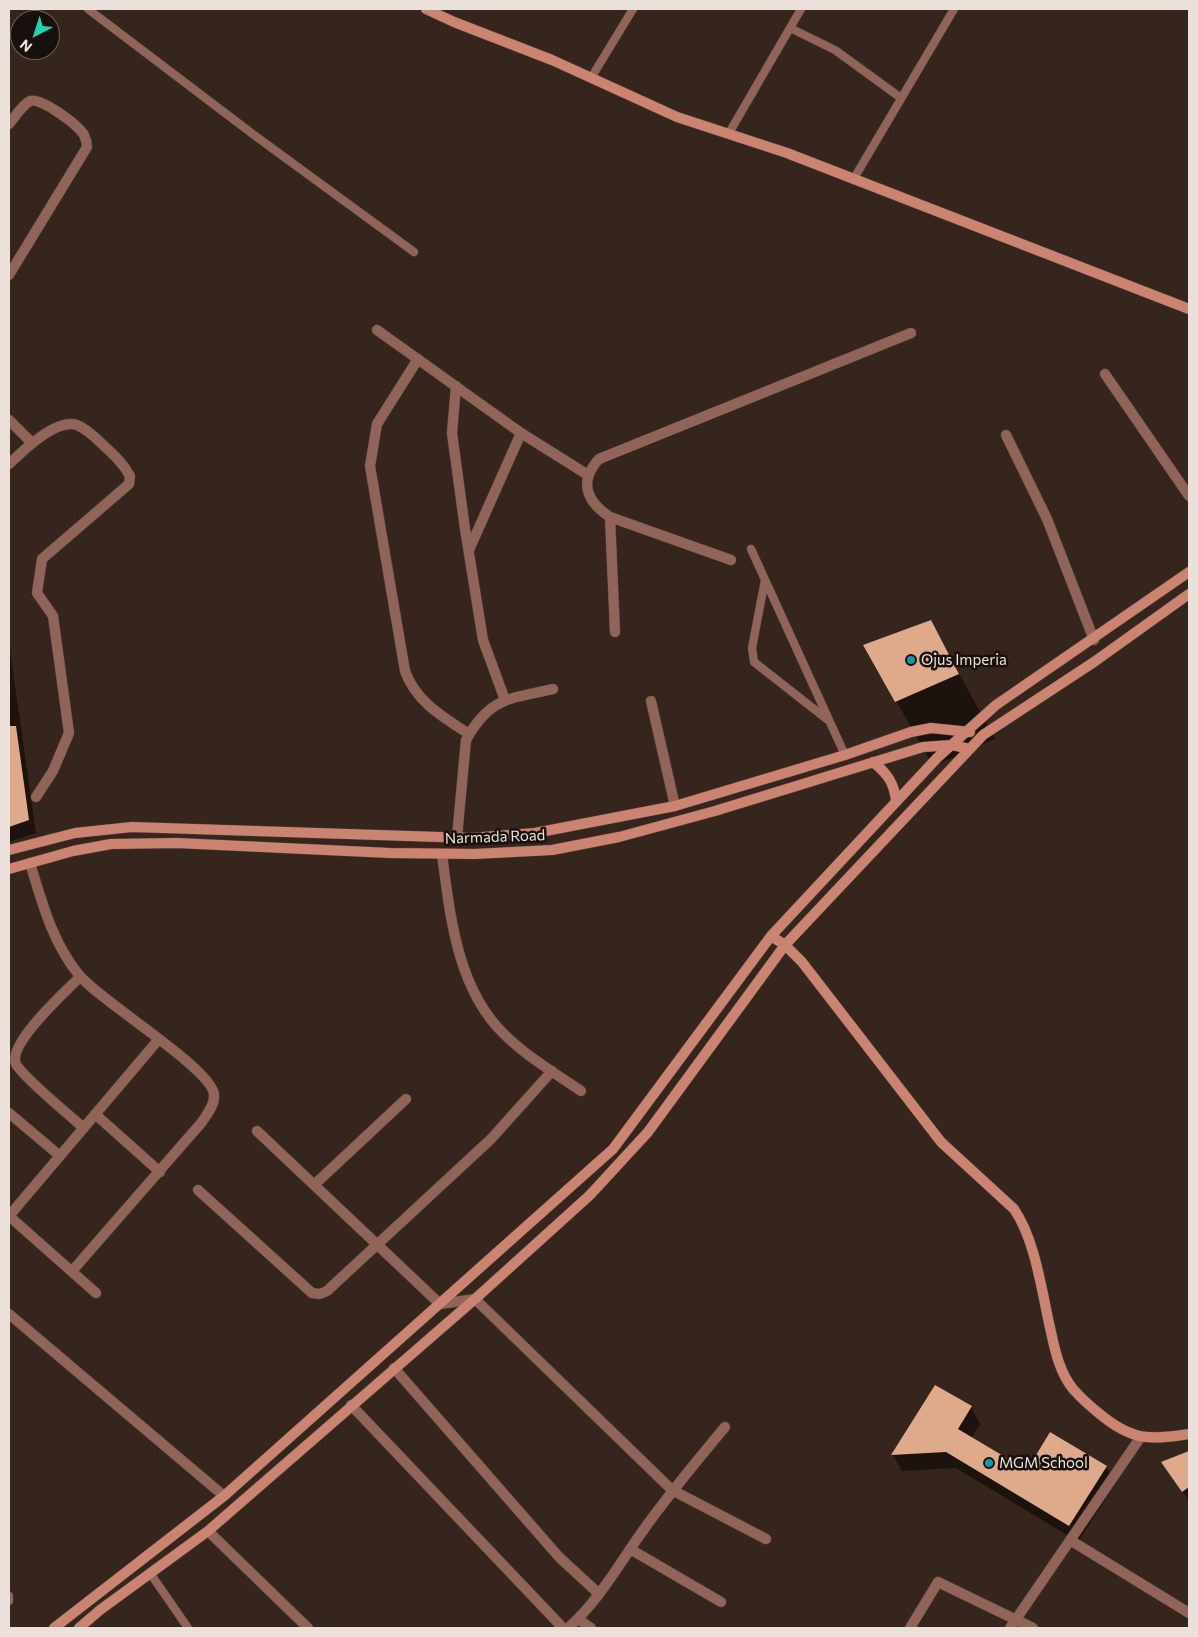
<!DOCTYPE html>
<html>
<head>
<meta charset="utf-8">
<style>
  body { margin:0 }
  #map { position:relative; width:1198px; height:1637px; overflow:hidden; background:#36251c; font-family:Commissioner,sans-serif }
  canvas { display:block }
  .frame { position:absolute; inset:0; border:10px solid #ece0da; pointer-events:none }
  .north { position:absolute; left:10px; top:10px; width:50px; height:50px; box-sizing:border-box; background:#18100c; border:1px solid #6d635e; border-radius:50%; rotate:220deg; font-size:14px; font-weight:700; line-height:20px; text-align:center; color:#ece0da }
  .north::after { content:''; display:block; margin:auto; width:18px; height:22px; background:#1dd5b1; clip-path:polygon(50% 0,100% 100%,50% 72%,0 100%) }
</style>
</head>
<body>
<div id="map">
<canvas width="1198" height="1637"></canvas>
<div class="frame"></div>
<div class="north">N</div>
</div>
<script>
const g = document.querySelector('canvas').getContext('2d');
g.lineJoin = 'round';
function fill(path, color) { g.fillStyle = color; g.fill(path, 'evenodd'); }
function strokePath(path, color, width, dash) { g.strokeStyle = color; g.lineWidth = width; g.lineCap = dash ? 'butt' : 'round'; g.setLineDash(dash || []); g.stroke(path); }
function label(font, color, halo, rows, align = 'center') {
  g.font = font + ' Commissioner,sans-serif'; g.lineWidth = 5; g.setLineDash([]); g.textBaseline = 'middle'; g.strokeStyle = halo; g.fillStyle = color; for (const [text, x, y, turn = 0] of rows) {
    g.save(); g.translate(x, y); g.rotate((+turn || 0) * Math.PI / 180); g.textAlign = isNaN(turn) ? turn : align; if (halo) g.strokeText(text, 0, 0); g.fillText(text, 0, 0); g.restore();
  }
}
fill(new Path2D(`
  M930,621l65,118 -62,27 -68,-120z
  M9,643l27,190 -27,9z
  M971,1407l9,17 -9,14 56,34 79,-5 10,16 -38,59 -122,-74 -54,3 -9,-16z
  M1186,1453l3,5 -1,41 -20,-28z`), '#0007');
fill(new Path2D(`
  M931,620l28,54 -64,28 -32,-57z
  M9,726h7l13,94 -20,7z
  M935,1385l37,21 -14,23 69,41 23,-38 57,34 -38,60 -123,-74 -55,3z
  M1189,1451v36l-7,5 -21,-30z`), '#dfa98b');
const lane = new Path2D(`
  M88,9l166,126 160,117
  M790,28l45,22 66,48
  M591,78l42,-69
  M729,133l72,-124
  M853,180l101,-171
  M751,549l94,206
  M765,580l-13,68 2,14 74,58
  M150,1573l38,55
  M9,1596v5`);
const street = new Path2D(`
  M9,124c6,-7 13,-19 21,-23 11,-4 48,24 54,34 2,4 3,8 3,12l-78,128
  M377,330l144,103 67,42
  M418,359l-41,65 -7,42 35,205c11,31 38,46 64,63
  M1105,374l84,122
  M456,386l-4,47 13,96 18,111 22,60
  M9,420l23,23
  M1006,435l41,84 47,121
  M9,464c14,-13 47,-46 68,-39 10,4 18,12 25,19 11,10 21,19 28,32l-1,8 -87,75 -5,34 16,23 16,117 -16,38 -17,26
  M610,517l5,115
  M469,550l52,-117
  M731,560l-121,-43c-23,-15 -32,-35 -11,-58l312,-126
  M651,701l24,105
  M457,837l9,-97c24,-43 43,-41 87,-51
  M442,854c8,61 15,135 62,180 23,23 51,39 77,57
  M30,863c12,39 22,79 49,112 21,26 135,95 135,120 1,10 -7,19 -12,27l-129,148
  M80,977c-15,15 -73,67 -64,87 7,13 54,52 68,64
  M9,1113l51,43
  M95,1114l65,58
  M257,1131l183,173 35,-5 197,191 94,49
  M314,1185l92,-86
  M198,1190l114,103 8,1 7,-3 164,-152 61,-68
  M96,1293l-87,-77 150,-177
  M9,1314l215,182
  M394,1368l165,189 39,36
  M351,1405l212,223
  M208,1531l100,97
  M1070,1540l119,73
  M630,1549l91,53
  M578,1619l13,9
  M568,1628c30,-26 51,-64 74,-96 26,-37 54,-70 83,-105
  M910,1628l28,-46 95,46
  M1010,1628l130,-190`);
const secondary = new Path2D(`
  M426,9l28,13 98,38 125,57 110,36 402,156
  M873,762c15,12 21,21 23,39
  M9,850l66,-17 57,-6 338,11 65,-5 140,-27 170,-51 66,-23 20,-4 39,4
  M9,869l64,-18 38,-7 66,-1 213,10 85,1 77,-4 67,-13 96,-26 208,-64 29,-2 18,4
  M771,936l14,9 17,17 139,180 73,67c22,32 28,85 37,123 4,19 9,41 22,57 8,9 18,18 28,26 32,26 49,25 88,19
  M54,1628l170,-132 389,-347 158,-213 166,-178 59,-53 193,-133
  M79,1628l21,-18 108,-79 267,-232 115,-104 58,-63 137,-187 198,-210 111,-73 95,-68`);
strokePath(lane, '#53433a', 9);
strokePath(street, '#53433a', 11);
strokePath(secondary, '#53433a', 11);
strokePath(lane, '#906458', 8);
strokePath(street, '#906458', 10);
strokePath(secondary, '#cb8372', 10);
for (const [x, y, r, color] of [
  [911,660,5,"#0f9aa8"],
  [989,1463,5,"#0f9aa8"]
]) { const dot = new Path2D(); dot.arc(x, y, r, 0, 2 * Math.PI); g.fillStyle = color; g.fill(dot); strokePath(dot, '#18100c', 2); }
label('15px', '#ece0da', '#18100c', [
  ["Ojus Imperia",921,660],
  ["MGM School",999,1463]
], 'left');
label('15px', '#ece0da', '#18100c', [
  ["Narmada Road",495,837,-2]
]);
</script>
</body>
</html>
